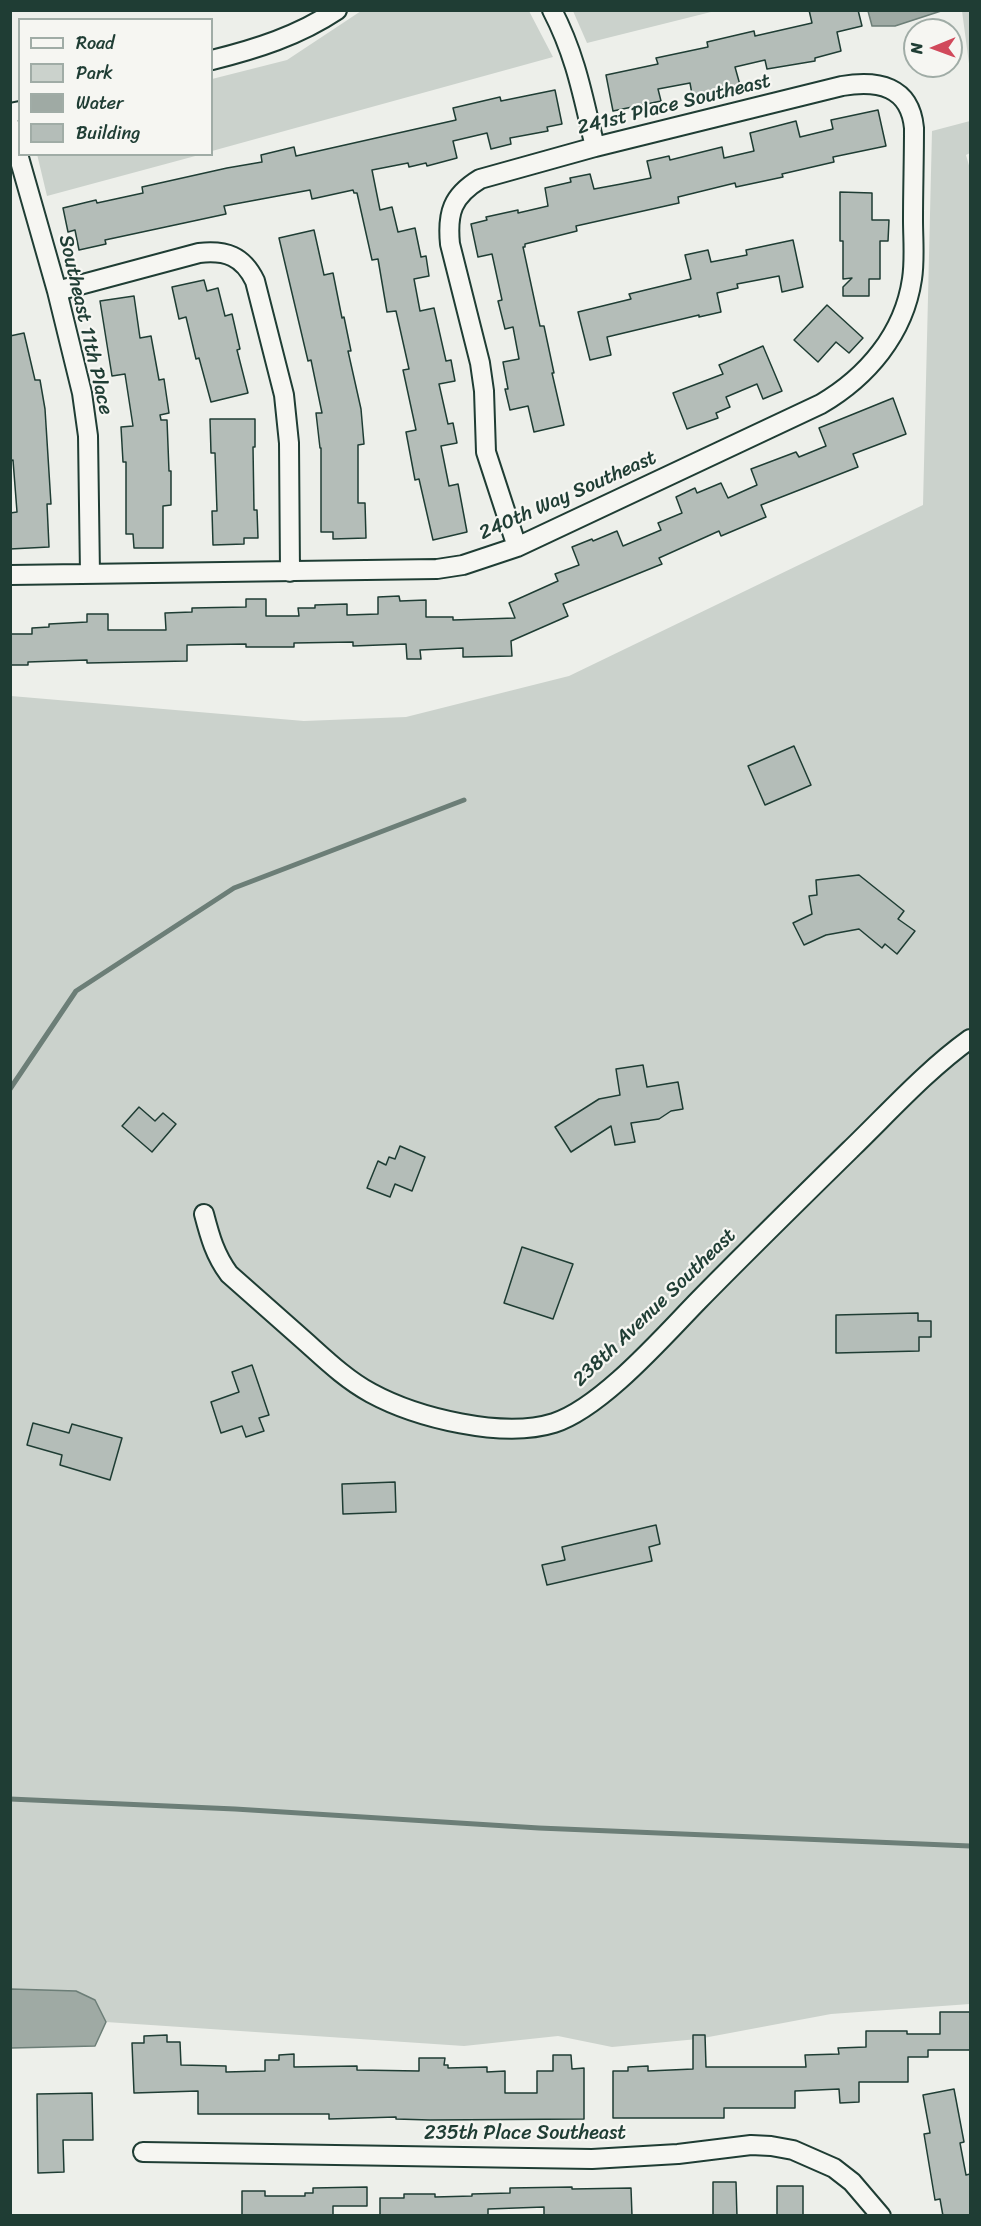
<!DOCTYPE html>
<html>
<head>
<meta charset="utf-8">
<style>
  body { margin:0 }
  #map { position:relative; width:981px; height:2226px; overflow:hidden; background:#edefea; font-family:Sriracha,sans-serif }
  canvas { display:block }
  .frame { position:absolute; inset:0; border:12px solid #1f3d34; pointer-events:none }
  .legend { position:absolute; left:18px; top:18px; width:195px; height:138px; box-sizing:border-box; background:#f6f6f2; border:2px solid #a0aca6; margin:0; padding:8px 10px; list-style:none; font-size:18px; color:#1f3d34 }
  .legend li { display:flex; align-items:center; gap:12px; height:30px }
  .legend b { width:30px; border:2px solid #a0aca6 }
  .north { position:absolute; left:903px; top:18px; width:60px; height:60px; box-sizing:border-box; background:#f6f6f2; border:2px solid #a0aca6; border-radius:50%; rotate:269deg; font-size:16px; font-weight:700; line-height:24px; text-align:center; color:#1f3d34 }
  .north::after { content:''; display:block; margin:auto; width:21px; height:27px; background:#d1495b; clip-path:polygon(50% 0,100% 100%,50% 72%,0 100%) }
</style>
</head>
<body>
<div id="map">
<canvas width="981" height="2226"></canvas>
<div class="frame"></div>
<ul class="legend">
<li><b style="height:8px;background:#f6f6f2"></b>Road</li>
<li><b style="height:16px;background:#cbd2cc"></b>Park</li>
<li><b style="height:16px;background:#9faaa4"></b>Water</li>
<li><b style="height:16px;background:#b4bdb8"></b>Building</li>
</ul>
<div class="north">N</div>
</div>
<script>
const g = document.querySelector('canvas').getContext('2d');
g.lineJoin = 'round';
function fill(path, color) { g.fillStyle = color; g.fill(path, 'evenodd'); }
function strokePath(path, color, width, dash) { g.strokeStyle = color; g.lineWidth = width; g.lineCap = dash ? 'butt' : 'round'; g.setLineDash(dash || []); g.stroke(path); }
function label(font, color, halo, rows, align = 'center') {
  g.font = font + ' Sriracha,sans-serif'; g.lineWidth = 4.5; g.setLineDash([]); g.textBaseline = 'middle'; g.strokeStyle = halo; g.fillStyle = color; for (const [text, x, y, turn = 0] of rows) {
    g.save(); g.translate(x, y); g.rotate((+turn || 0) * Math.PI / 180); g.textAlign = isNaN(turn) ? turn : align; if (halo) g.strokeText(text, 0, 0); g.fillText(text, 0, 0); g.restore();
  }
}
fill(new Path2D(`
  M361,11h168l24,46 -341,94v-72l75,-19z
  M573,11h142l-128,32z
  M962,11h8v60z
  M970,121v32l-4,2 4,14v1835l-139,10 -133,25 -86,8 -54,-11 -94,10 -358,-24 -11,-22 -19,-9 -65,-2v-1293l293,25 102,-4 163,-41 354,-171 9,-374z
  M37,154h162v1l-152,41z`), '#cbd2cc');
const water = new Path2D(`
  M868,11v-1l73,1 -46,15h-23z
  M11,1989l65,2 19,9 11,22 -11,24 -84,2z`);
fill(water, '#9faaa4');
strokePath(water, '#6c7e77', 1.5);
strokePath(new Path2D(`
  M10,1089l66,-98 158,-103 230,-88
  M10,1799l225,10 304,19 431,18`), '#6c7e77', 5);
const building = new Path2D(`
  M809,10h49l4,16 -25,6 4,19 -26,7v3l-48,8 -2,-9 -30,7 5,18 -27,6 1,4 -21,5 -3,-17 -32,6 3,12 -48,10 -7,-36 52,-11 -2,-6 52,-11 -1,-5 47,-11 1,5 57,-13z
  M555,90l7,34 -15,3 1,4 -38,7 1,6 -20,5 -4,-16 -34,8 4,17 -30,8 -1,-3 -17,4 -1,-4 -36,7 8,40 12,-3 6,25 17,-4 6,29 5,-1 3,20 -15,3 6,32 14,-3 12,53 5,-1 4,21 -16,3 9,40 5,-1 4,20 -16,3 8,40 9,-2 9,48 -34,8 -14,-61 -4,1 -9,-48 10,-2 -13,-60 6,-1 -13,-58 -9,1 -9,-53 -6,1 -15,-67h-3l-1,-3 -41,9 -2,-9 -86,16 2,8 -121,26 1,4 -27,6 -4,-20 -7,2 -5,-24 33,-8 1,3 46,-10 -1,-6 85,-19 35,-6 -1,-7 33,-8 2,9 160,-36 -3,-12 47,-11 1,4z
  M878,110l8,36 -53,11 1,5 -52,12 1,3 -47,10 -1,-4 -57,14 1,6 -103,23 1,5 -52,13v3h-2l17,79h4l10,47h-2l12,52 -30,7 -6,-26 -18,4 -5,-21h3l-5,-27 16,-3 -6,-32 -8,2 -7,-28 4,-1 -10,-46 -14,3 -7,-33 16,-4 -1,-3 32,-7v3l30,-7 -3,-18 26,-6 -1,-4 20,-4 4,15 27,-5 30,-6 -4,-17 22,-5 1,4 52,-13 2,11 30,-7 -4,-18 46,-12 4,16 33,-8 -2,-9z
  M840,192l32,1v27h17l-1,21h-8v38h-11v17h-26v-9l9,-9 -9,1v-38h-3z
  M314,230l10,45 9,-2 9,45 2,-1 7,34h-3l13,58 3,35 -6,1v58h7l1,35 -33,1v-7h-12v-84h-1l-4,-35h6l-11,-53 -3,1 -29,-123z
  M793,240l10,47 -21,5 -3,-16 -42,8 1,4 -21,5 4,19 -22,5v-2l-92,22 4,18 -21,5 -12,-48 53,-13 -2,-5 62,-15 -6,-24 23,-5 3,12 36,-7 -1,-5z
  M204,280l3,11 11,-3 7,28 7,-2 8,35 -3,1 11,43 -37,9 -12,-44 -3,1 -10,-42 -7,2 -7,-32z
  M134,296l6,42 11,-2 8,44 5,-1 5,34 -9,2 1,5h6l2,51h2v34l-8,1v42h-29l-1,-14h-7v-72h-3l-2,-35 12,-1 -8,-52 -13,2 -12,-75z
  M827,305l36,33 -14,15 -13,-11 -18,20 -24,-22z
  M24,333l11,47h5l5,29 6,95h-4l2,43 -39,2v-36l7,-1 -4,-52 -3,1v-125z
  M763,346l19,45 -19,8 -6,-15 -31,13 4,10 -14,6 2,5 -31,11 -14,-36 50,-19 -4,-9z
  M893,398l13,36 -53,20 5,13 -97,38 5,12 -45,19 -2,-5 -60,27 3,6 -99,40 5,12 -57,25 1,15 -49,1v-9l-43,2 1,9h-14l-1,-15 -53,2v-4l-59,1v4h-48v-3l-59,1v16l-100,2v-3l-59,2v3h-18v-31h22v-6l17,-1v-3l38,-2v-8h21v16h58l-1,-17 27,-1v-4l54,-1v-8h20v17h33l-1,-8h17v-3l32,-1v11l31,-1v-17l21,-1 1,5 26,-1v17h27v3l62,-2 -6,-15 49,-22 -3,-7 24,-9 -7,-18 20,-8 1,2 24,-10 6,15 38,-16 -3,-7 24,-10 -6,-16 19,-9 2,5 24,-10 7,15 29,-13 -6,-16 45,-17 3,5 27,-11 -7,-18z
  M210,419h45v28h-2l1,63h3l1,28h-14v6l-31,1 -1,-34h5l-2,-58h-4z
  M794,746l17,39 -46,20 -17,-39z
  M859,875l45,36 -6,8 17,12 -18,23 -12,-10 -3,4 -23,-19 -33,6 -22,10 -11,-22 19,-9 -3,-18 8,-1 -1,-15z
  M643,1065l4,22 31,-5 5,27 -12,2 -12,8 -28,4 4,19 -20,3 -4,-19 -40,26 -16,-25 44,-28 21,-4 -4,-26z
  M139,1107l16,14 8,-8 13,11 -24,28 -30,-26z
  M400,1146l25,11 -13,34 -17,-7 -5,13 -23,-9 11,-27 8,4 3,-8 6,2z
  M522,1247l51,17 -20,55 -49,-16z
  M918,1313v8h13v16h-12v14l-83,2v-38z
  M252,1365l17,50 -10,3 5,13 -18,6 -4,-11 -21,7 -10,-31 28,-10 -7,-20z
  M33,1423l36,10 3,-9 50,14 -12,42 -50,-15 2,-10 -35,-10z
  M395,1482l1,30 -53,2 -1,-30z
  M656,1525l4,19 -11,3 3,14 -105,24 -5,-20 23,-5 -3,-13z
  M940,2012h30v38h-42v7h-20v25h-49v20l-19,1 -1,-14 -44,2v17h-71v10h-111v-47h15v-4l20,-1v5l45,-2v-34h12l1,32h100l-1,-12 34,-1 -1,-6 28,-1v-16h41v3h33z
  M167,2035v7h13l1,23 45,1v6l39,-1v-11h14v-5l15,-1v13l63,-1v4l62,1v-13h26l-1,7h4v3l39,-1v5l18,-1v22h32v-22h16v-16h18l1,14 12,-1v51l-154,1 -34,-1v-2l-67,2v-5h-131v-23l-64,2 -2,-50h12v-7z
  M954,2089l10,53 -4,1 6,32 4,-1v42h-27l-3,-17 -5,1 -11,-66 6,-1 -7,-38z
  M92,2093l1,47h-30l1,32 -26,1 -1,-79z
  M713,2182h23l1,34h-24z
  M777,2186h26v30h-26z
  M367,2187v19h-34v10h-91v-25h23v5h40v-3h8v-5z
  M572,2187v2l59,-1 1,28h-88v-9l-56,2v7h-108v-18h24v-4h31v3l37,-1v-2l38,-1v-5z`);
fill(building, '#b4bdb8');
strokePath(building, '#1f3d34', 1.5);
const minor = new Path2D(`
  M552,10c24,46 31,87 43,137
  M212,60c44,-11 86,-24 125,-50
  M10,113l10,-2
  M10,126l47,165 25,102 6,43 2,138
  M57,291l142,-38c27,-3 44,3 56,28l29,114 5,48 1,129
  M10,575l427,-6 26,-4 54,-18 304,-143c46,-27 83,-70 91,-125 3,-19 1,-40 1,-59 0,-31 1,-61 1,-92 -4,-42 -36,-48 -72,-42l-247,61 -115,32c-28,17 -33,34 -30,65l30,119 4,28 2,61 31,95
  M204,1214c6,23 11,41 25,60 26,23 52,46 78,69 20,18 40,37 64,50 46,25 132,46 183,30 47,-15 109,-86 144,-122 51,-52 102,-102 154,-153 39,-38 75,-78 118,-109
  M143,2152l449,7 86,-5 73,-9 20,1 22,4 41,18 18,14 29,34`);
strokePath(minor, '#1f3d34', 22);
strokePath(minor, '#f6f6f2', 18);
label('20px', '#1f3d34', '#f6f6f2', [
  ["241st Place Southeast",674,105,-14],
  ["Southeast 11th Place",85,325,77],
  ["240th Way Southeast",568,496,-24],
  ["238th Avenue Southeast",655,1308,-44],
  ["235th Place Southeast",525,2134]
]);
</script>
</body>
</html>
